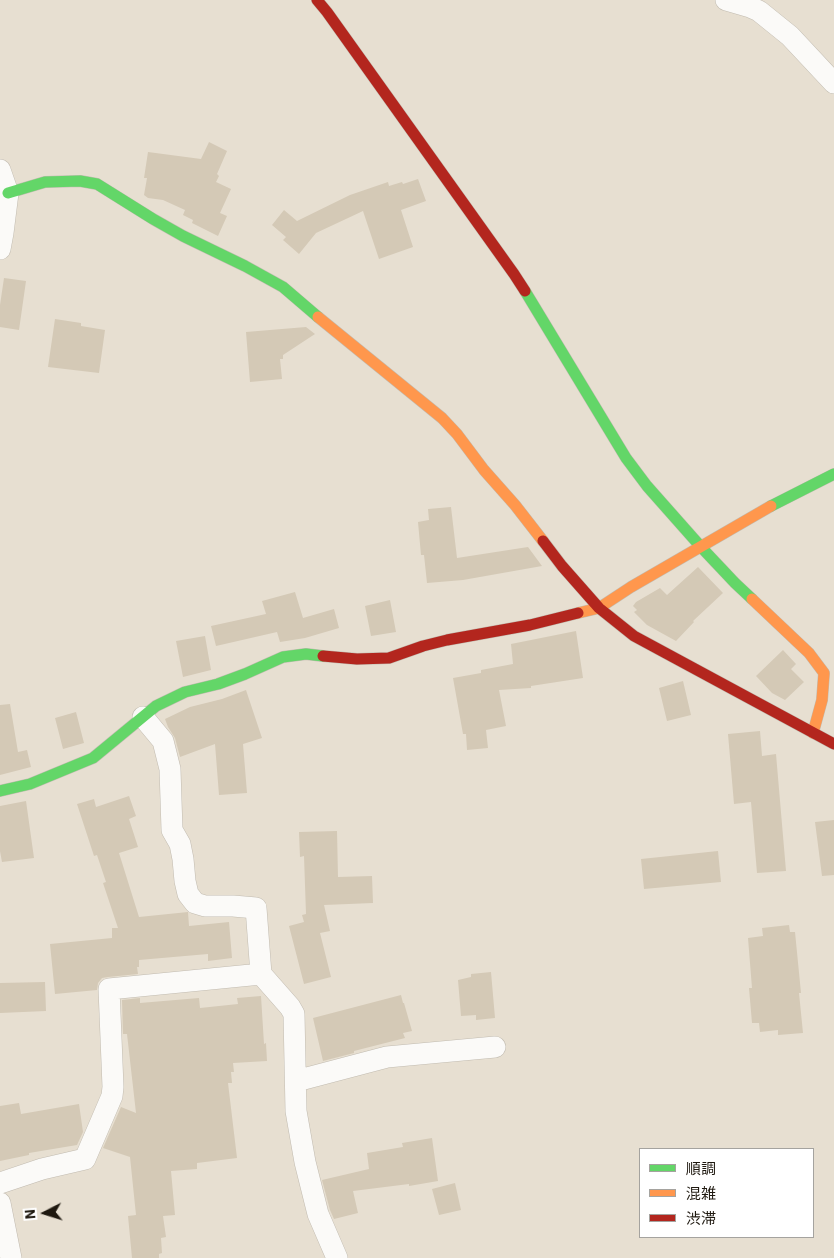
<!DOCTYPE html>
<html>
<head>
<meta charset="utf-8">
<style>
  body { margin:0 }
  #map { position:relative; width:834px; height:1258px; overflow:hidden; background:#e7dfd1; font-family:"IBM Plex Sans","Noto Sans JP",sans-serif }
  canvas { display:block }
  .legend { position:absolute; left:639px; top:1148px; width:175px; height:90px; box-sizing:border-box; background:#fff; border:1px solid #a5a39f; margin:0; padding:6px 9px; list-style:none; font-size:15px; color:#1e180f }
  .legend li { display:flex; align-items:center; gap:10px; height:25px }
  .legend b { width:25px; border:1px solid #a5a39f }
  .north { position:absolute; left:20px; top:1188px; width:50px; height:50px; -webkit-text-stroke:4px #fff; paint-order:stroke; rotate:265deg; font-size:14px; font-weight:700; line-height:20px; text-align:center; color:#1e180f }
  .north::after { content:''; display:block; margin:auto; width:18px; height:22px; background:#1e180f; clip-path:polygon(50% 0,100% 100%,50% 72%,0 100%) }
</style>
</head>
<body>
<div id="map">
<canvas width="834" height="1258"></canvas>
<ul class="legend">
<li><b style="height:6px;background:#63d668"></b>順調</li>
<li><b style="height:6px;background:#ff974d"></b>混雑</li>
<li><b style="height:6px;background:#b3261e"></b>渋滞</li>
</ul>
<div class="north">N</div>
</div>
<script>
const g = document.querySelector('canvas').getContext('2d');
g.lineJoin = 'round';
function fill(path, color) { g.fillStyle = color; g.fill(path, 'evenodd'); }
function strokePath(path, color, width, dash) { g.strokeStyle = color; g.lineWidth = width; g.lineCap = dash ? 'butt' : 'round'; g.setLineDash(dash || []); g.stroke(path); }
fill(new Path2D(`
  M209,142l18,9 -10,23 2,2 -3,6 15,7 -11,24 7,3 -9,20 -26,-13 1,-3 -10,-5 2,-5 -22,-10 -15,-2 -4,-3 3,-17h-3l4,-26 53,7z
  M418,179l8,22 -25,9 12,37 -34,12 -16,-48 -47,22 -17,21 -16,-14 3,-3 -14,-12 12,-15 13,11 53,-26 38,-13 1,4 13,-4 1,2z
  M4,278l22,3 -7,49 -19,-3v-22z
  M55,319l26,4v3l24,4 -6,43 -51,-6z
  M306,327l9,7 -32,21v4h-3l2,20 -32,3 -4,-50z
  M451,507l6,51 71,-11 14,19 -79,14 -36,3 -3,-28h-3l-3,-33 11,-2 -1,-11z
  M698,567l25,26 -30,28 1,1 -18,19 -29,-16 -13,-13 3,-2 -4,-4 3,-4 24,-14 7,7z
  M295,592l8,26 31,-9 5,19 -34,10 -25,4 -3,-10 -61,14 -5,-20 55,-12 -4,-13z
  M390,600l6,32 -25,4 -6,-30z
  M576,631l7,47 -52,8v2l-32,2 7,36 -20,4 2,18 -21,2 -1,-16h-3l-10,-56 28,-5v-3l32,-6 -2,-20z
  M205,636l6,34 -28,7 -7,-36z
  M783,650l13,14 -5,5 13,13 -19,18 -13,-7 -16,-17z
  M683,681l8,34 -24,6 -8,-33z
  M246,690l16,48 -19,6 4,49 -28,2 -4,-51 -35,13 -5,-19 -7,-11 -3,-8 25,-12 32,-8z
  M10,704l8,48 9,-2 4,17 -31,8v-70z
  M76,712l8,31 -21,6 -8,-31z
  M760,731l2,25 14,-2 10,117 -29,2 -6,-71 -17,2 -6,-70z
  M129,796l7,20 -7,3 9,28 -19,6 20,64 49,-5 1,14 40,-4 3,36 -24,3v-7l-69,6v7h-2l1,7 -30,3 -6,1 -4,5 -1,7 -42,4 -5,-50 62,-6v-10h6l-15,-45 3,-1 -9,-27 -3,1 -17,-52 17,-5 2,8z
  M26,801l8,57 -32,4 -2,-11v-45z
  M834,820v55l-12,1 -7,-54z
  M337,831l1,46 34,-1 1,27 -49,2 6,26 -10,2 11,44 -27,7 -15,-58 15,-4 -2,-7 4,-1 -2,-58 -4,1 -1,-25z
  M718,851l3,31 -77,7 -3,-30z
  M789,925l1,7h5l6,61h-2l4,40 -25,2v-5l-18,2 -1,-9h-7l-3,-35h3l-4,-50 15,-2 -1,-8z
  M491,972l4,46 -19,2v-5l-15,1 -3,-36 13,-3v-3z
  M45,982l1,29 -46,2v-30z
  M401,995l2,8h1l8,28 -9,2 2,5 -51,13v2l-31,8 -10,-43z
  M261,996l3,48 2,-1 1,18 -34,2 1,9h-3l1,11h-4l9,75 -40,5v6l-26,2 4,44 -12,1 3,21 -5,1 1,15 -3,1v4h-27l-4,-42 8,-1 -6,-58 -27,-9 18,-41 15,6 -9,-79h-4l-1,-34 18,-2v5l59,-5 1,10 38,-4 -1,-6z
  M19,1103l2,11 58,-10 4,28 -6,13 -48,8v2l-29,6v-55z
  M432,1138l6,43 -29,5v-2l-56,7 5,22 -24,6 -4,-9 -8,-30 47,-11 -2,-16 36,-6 -1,-4z
  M455,1183l6,27 -22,5 -7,-26z`), '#d4c9b6');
const street = new Path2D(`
  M726,0l24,7 9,4 31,25 44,47
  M0,170l8,23 -5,40 -3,16
  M143,717l20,24 7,28 2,61 8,14 3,15 2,22 3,13 7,9 10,3h28l23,2 5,66
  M296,1081l91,-24 108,-10
  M0,1183l42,-14 43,-10 27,-63 1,-9 -4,-98 152,-15 29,33 4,7 2,97 9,51 13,52 19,44
  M0,1203l11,55`);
const fast = new Path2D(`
  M8,193l37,-11 35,-1 17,3 56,35 30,17 62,30 38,21 35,30
  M525,291l101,167 21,28 54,61 34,36 17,16
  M771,506l63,-32
  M0,791l30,-7 63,-26 63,-52 29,-14 33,-8 27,-10 38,-17 23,-3 17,2`);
const slow = new Path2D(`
  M318,317l124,101 15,16 27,36 31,35 28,36
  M752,599l57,54 15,20 -2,27 -9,33
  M578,613l21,-5 32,-21 140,-81`);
const jam = new Path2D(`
  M317,0l10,12 187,262 11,17
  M543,541l19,25 37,42 35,28 200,108
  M323,656l34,3 32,-1 34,-12 24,-6 83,-15 48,-12`);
strokePath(street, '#c1bbb0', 22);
strokePath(fast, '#c1bbb0', 12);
strokePath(slow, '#c1bbb0', 12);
strokePath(jam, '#c1bbb0', 12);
strokePath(street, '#fbfaf8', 21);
strokePath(fast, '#63d668', 11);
strokePath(slow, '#ff974d', 11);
strokePath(jam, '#b3261e', 11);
</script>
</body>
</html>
